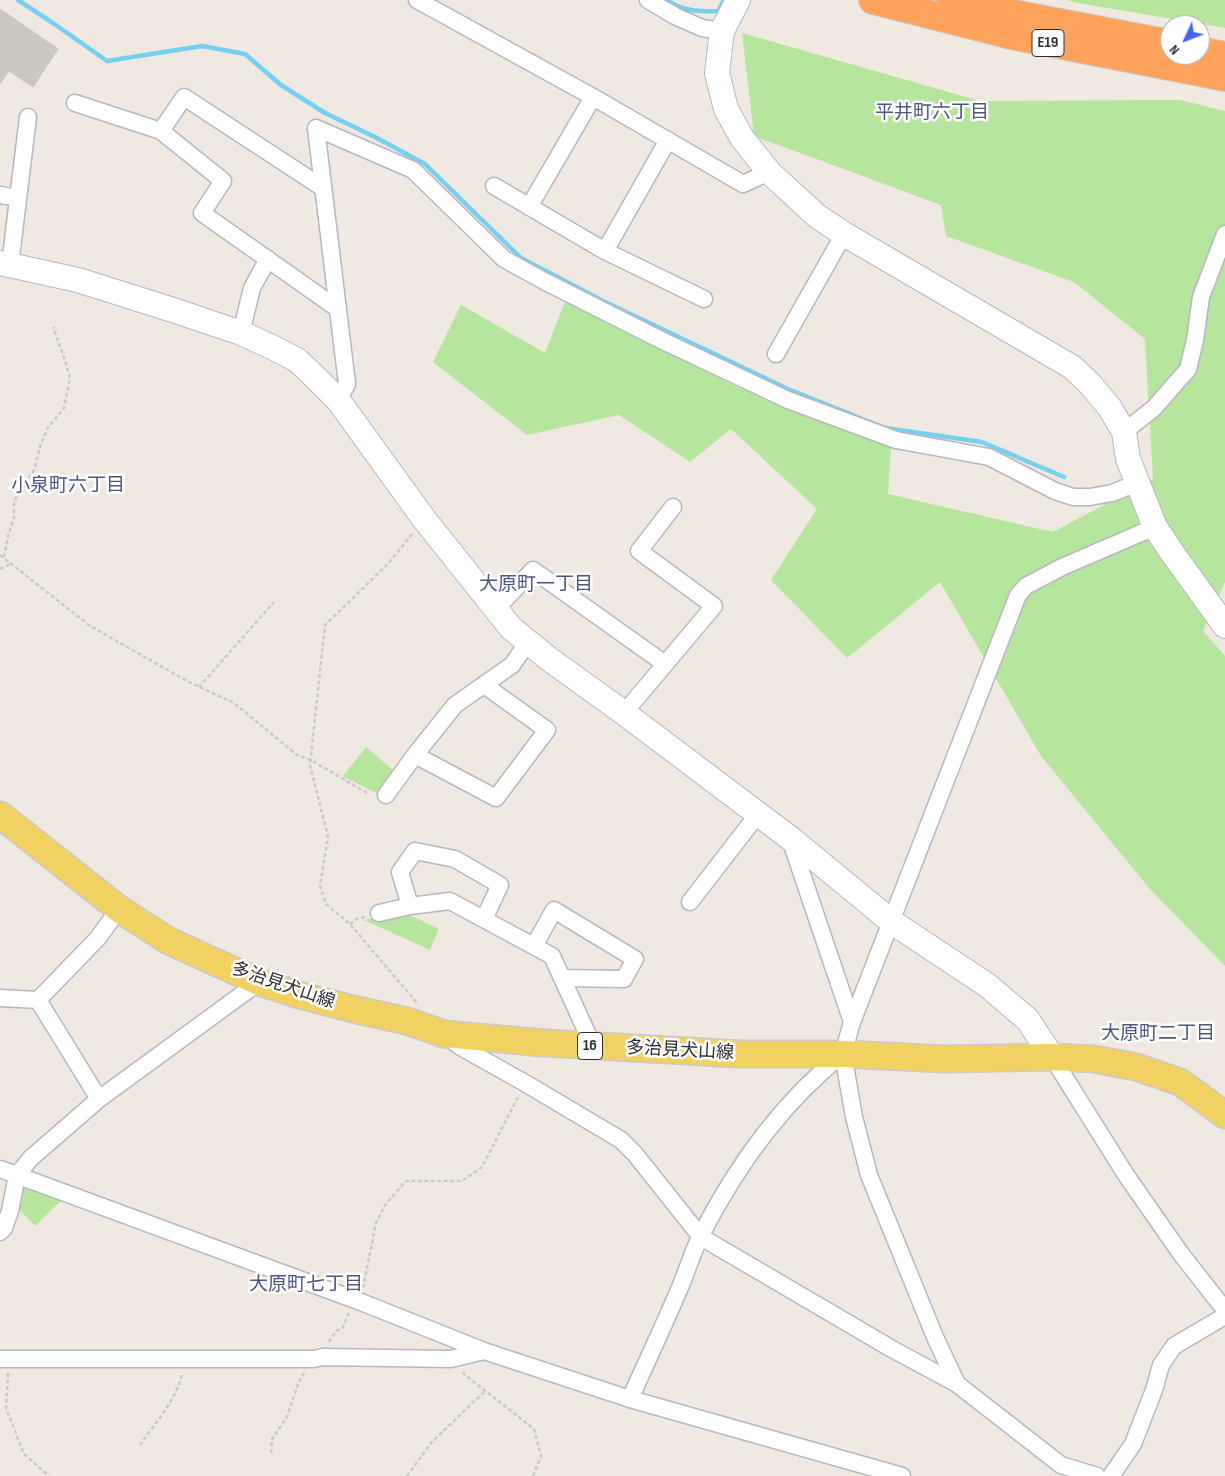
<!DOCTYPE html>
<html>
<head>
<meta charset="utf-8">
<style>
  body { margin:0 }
  #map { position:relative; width:1225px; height:1476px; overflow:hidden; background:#efe9e1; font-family:"Sofia Sans Condensed",sans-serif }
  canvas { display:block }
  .north { position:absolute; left:1160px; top:15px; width:50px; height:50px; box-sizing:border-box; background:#fff; border:1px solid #ababab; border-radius:50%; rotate:227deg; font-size:14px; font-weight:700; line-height:20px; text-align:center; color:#2e2e2e }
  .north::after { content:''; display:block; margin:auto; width:18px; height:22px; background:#4264fb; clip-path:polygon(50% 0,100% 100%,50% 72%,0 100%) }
</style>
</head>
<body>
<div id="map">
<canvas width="1225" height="1476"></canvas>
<div class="north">N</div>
</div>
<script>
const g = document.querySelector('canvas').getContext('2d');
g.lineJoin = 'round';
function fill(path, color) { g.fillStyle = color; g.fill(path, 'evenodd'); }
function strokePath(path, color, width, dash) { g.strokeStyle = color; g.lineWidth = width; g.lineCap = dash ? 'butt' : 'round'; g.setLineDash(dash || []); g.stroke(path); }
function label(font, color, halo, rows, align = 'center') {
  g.font = font + ' "Sofia Sans Condensed","Noto Sans JP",sans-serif'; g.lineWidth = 5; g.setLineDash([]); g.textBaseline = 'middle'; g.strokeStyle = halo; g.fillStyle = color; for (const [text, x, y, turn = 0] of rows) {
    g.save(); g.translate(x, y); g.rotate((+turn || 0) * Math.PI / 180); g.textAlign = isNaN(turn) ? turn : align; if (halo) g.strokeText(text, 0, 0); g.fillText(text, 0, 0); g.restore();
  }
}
fill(new Path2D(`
  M1067,0h158v28l-147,-25z
  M742,33l238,68 200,-1 45,11v471l-22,49 22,25v310l-76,-78 -108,-132 -101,-174 -93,76 -76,-78 46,-71 -86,-80 -41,33 -71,-47 -92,20 -94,-73 28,-57 84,48 21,-54 171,88 154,61 -3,46 165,38 100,-53 -8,-140 -71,-57 -128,-46 -5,-31 -187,-69z
  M366,747l27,23 -17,23 -33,-17z
  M401,911l38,18 -9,21 -66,-30z
  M22,1180l43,17 -30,29 -20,-21z`), '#b6e59e');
strokePath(new Path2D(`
  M18,0l35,23 54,38 95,-15 43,8 36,31 44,28 50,24 50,27 96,94 82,43 185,88 97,39 97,14 82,35
  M667,0c15,11 33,12 51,11l6,-11`), '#75cff0', 4.5);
const building = new Path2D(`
  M0,9l58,40 -25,38 -24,-16 -9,13z`);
fill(building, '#cbc7bf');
strokePath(building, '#cbc5ba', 1);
const street = new Path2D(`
  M417,0l176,97 150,87 26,-12
  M648,0l27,16 27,12 20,3
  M75,103l86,28
  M494,186l111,65 99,48
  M323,188l-139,-91 -23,34 62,50 -21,32 136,96
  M0,195l18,3
  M529,207l64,-110
  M605,251l63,-111
  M10,265l18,-148
  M241,333l11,-45 16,-29
  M776,354l68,-120
  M338,400l9,-16 -31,-256 97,42 91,89 40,22 119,60 125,59 108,40 93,17 66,34 18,6h17l22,-4 25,-10
  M1124,432l30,-24 34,-39 7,-29 6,-43 24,-63
  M496,609l37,-39 132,94
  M624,713l90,-107 -75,-55 34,-44
  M415,755l81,43 51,-68 -63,-45
  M386,795l29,-40 40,-50 57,-40 16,-23
  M790,839l62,183
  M690,902l68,-88
  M410,906l-10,-34 15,-21 40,8 45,26 -16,34
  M379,913l31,-7 40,-5 102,55 41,90
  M534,946l20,-36 81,49 -11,20 -62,-1
  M0,998l38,2 60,-62 21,-29
  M38,1000l61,99
  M446,1035l13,11 66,37 96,57 14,14 66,83 191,112 65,35
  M1052,1057l74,118 55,79 44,56
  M0,1169l361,133 123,49 146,48 272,77
  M0,1232l4,-4 6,-17 7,-36 14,-17 68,-59 160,-117
  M0,1359h313l10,-2 128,2 33,-8
  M630,1399c17,-38 35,-76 51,-114 7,-17 12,-34 20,-50 35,-68 81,-133 142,-181
  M1097,1476l-36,-11 -104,-81 -22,-47 -66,-162 -15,-58 -11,-63 9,-32 166,-427 8,-9 36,-19 93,-40
  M1111,1476l22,-32 21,-54 7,-25 13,-19 51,-30`);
const secondary = new Path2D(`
  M738,0l-16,31 -5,42 9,36 16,29 27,34 48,44 27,18 228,133 18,17 20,24 14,24 4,27 27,68 18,27 52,72
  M0,263l78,17 98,31 65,22 31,14 25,13 18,17 23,23 86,119 87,109 38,31 75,54 166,125 102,84 95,63 41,35 24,37`);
const primary = new Path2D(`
  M0,815l119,94 50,32 90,41 40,13 58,15 50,11 37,13 100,9 195,11h104l102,5 107,-2 42,2 42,8 44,15 45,33`);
const highway = new Path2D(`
  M873,0l138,35 214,42
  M951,0l73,16 146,28
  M1200,51l25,5`);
strokePath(street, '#b4b7c1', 19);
strokePath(secondary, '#b4b7c1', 26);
strokePath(primary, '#c9c9c9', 29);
strokePath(highway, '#c9c9c9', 30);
strokePath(new Path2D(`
  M412,534l-24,30 -63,61 -15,140 18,72 -8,49 6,18 24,20 67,79
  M0,555l90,71 99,56 45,21 63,52 14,5 56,33
  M4,557l4,-21 6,-18v-17l20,-31 6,-23 7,-18 17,-21 6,-30 -4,-15 -13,-36
  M0,569l12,-6
  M199,687l75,-85
  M350,924l6,-5 9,-2
  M363,1288l13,-65 9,-18 21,-24h56l20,-14 37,-72
  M329,1342l7,-11 7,-4 6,-15
  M463,1372l1,2 70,55 7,27 -8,20
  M8,1373l-2,35 18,46 25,22
  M140,1445c14,-21 38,-47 42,-72
  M271,1453l1,-14 15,-22 11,-33 6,-11
  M407,1476l25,-34 53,-51`), '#c9c9c9', 2.5, [4, 2.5]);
strokePath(street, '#fff', 16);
strokePath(secondary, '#fff', 24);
strokePath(primary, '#f2d163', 26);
strokePath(highway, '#ffa35c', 28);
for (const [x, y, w] of [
  [1048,43,32],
  [590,1046,25]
]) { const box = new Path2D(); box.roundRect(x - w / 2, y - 13.5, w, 27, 4); g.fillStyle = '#fff'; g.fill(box); strokePath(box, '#2e2e2e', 1); }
label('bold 16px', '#2e2e2e', null, [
  ["E19",1048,43],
  ["16",590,1046]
]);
label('18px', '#2e2e2e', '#fff', [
  ["多治見犬山線",283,986,19],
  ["多治見犬山線",680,1051,3]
]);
label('19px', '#4d5680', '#fff', [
  ["平井町六丁目",932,113],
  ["小泉町六丁目",68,486],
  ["大原町一丁目",536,585],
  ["大原町二丁目",1158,1034],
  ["大原町七丁目",306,1285]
]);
</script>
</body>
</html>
